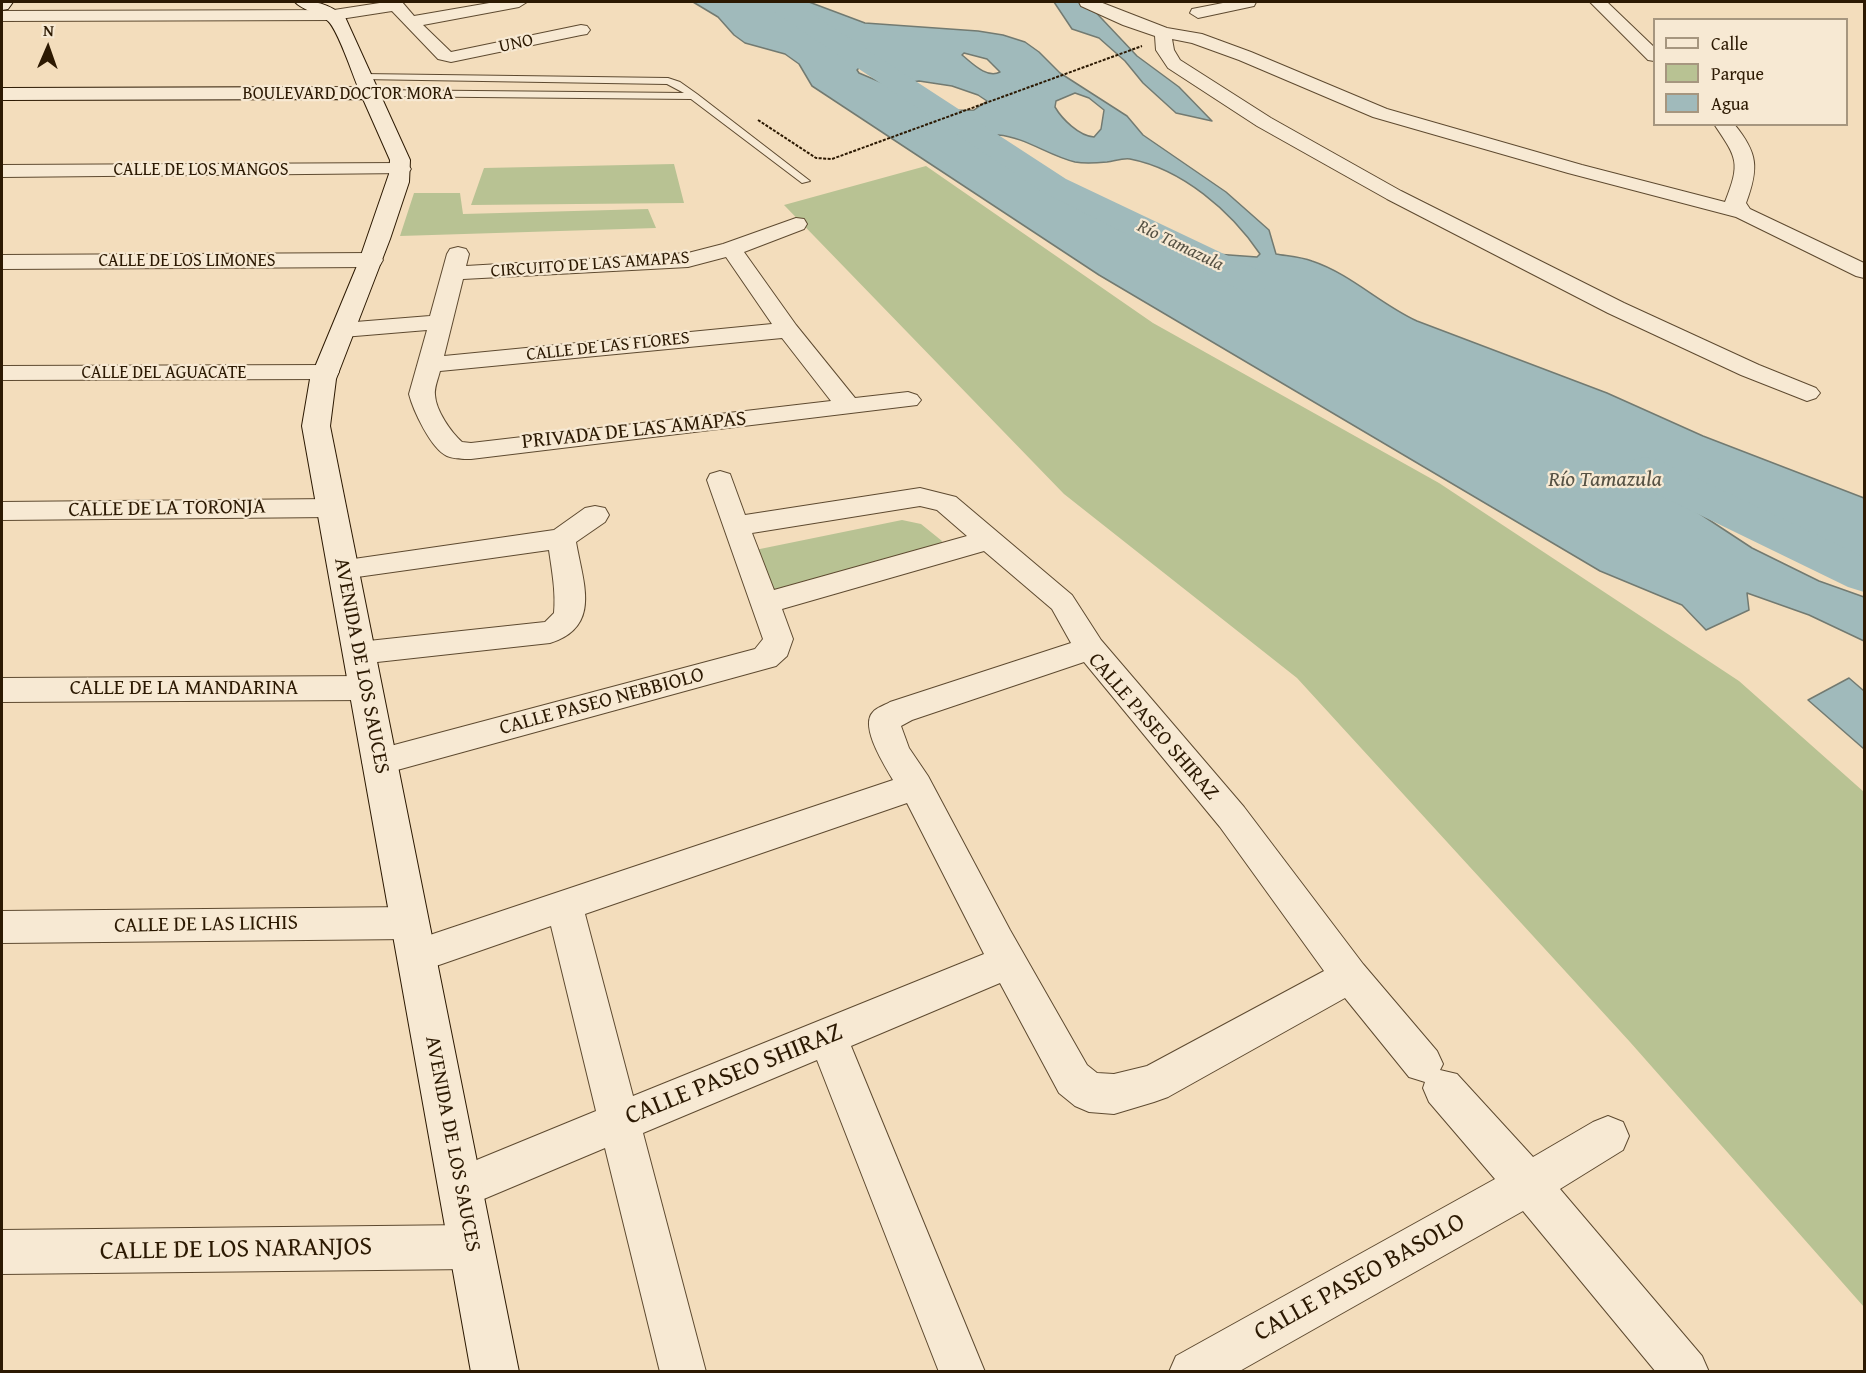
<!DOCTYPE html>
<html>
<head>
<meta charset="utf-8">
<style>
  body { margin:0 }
  #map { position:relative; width:1866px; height:1373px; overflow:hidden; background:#f3ddbc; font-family:"Gentium Book Plus",serif }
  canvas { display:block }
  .frame { position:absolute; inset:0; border:3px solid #2c1902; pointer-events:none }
  .legend { position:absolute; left:1653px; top:18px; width:195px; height:108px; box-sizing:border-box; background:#f7e9d3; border:2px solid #a6967f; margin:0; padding:8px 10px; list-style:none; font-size:18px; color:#2c1902 }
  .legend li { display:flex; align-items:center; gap:12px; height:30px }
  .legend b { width:30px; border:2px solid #a6967f }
  .north { position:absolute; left:18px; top:18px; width:60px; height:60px; -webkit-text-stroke:4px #f7e9d3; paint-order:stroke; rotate:2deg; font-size:16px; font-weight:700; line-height:24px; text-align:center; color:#2c1902 }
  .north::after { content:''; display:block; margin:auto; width:21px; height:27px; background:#2c1902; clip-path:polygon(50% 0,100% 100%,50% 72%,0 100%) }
</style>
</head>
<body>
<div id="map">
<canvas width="1866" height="1373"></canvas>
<div class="frame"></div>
<ul class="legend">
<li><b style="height:8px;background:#f7e9d3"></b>Calle</li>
<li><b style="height:16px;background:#b8c293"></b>Parque</li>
<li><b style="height:16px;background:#a0babb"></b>Agua</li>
</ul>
<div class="north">N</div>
</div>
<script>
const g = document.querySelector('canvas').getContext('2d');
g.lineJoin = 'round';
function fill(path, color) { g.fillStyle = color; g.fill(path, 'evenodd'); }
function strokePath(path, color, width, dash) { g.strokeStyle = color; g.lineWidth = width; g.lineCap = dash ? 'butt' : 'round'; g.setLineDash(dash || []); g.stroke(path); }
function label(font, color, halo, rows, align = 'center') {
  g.font = font + ' "Gentium Book Plus",serif'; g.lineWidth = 4.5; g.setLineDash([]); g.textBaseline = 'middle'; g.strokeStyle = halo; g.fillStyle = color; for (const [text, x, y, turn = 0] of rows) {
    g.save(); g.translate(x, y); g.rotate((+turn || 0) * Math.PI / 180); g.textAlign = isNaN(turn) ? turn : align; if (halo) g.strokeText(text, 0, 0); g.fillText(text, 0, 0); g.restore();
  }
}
fill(new Path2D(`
  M674,164l10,39 -213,2 13,-37z
  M926,166l227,157 286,160 300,198 125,111v515l-234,-265 -333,-364 -233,-184 -280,-289z
  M414,193h46l3,21 185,-5 8,19 -256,8z
  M902,520l19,4 21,17 -3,8 -163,52 -21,-51z`), '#b8c293');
const water = new Path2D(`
  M693,2h116l56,21 113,8 25,4 22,7 14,10 21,21 67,43 16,19 83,57 43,38 7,24c11,2 25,3 36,7 39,13 68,43 105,60l190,72 96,43 161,62v66c-56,-28 -115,-71 -180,-64l4,6 64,42 67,33 45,16v44l-55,-26 -62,-22 2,17 -43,20 -24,-25 -82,-34 -501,-296 -287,-189 -13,-22 -14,-10 -40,-11 -11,-8 -16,-18zM964,53l23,6 13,13c-13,7 -28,-9 -38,-17zM859,68l37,9 10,6 13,-2 33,5 26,9 9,6 -13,9 -44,1 -45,-27 -26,-11 -2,-3zM1075,93l14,5 15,12 -3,19 -7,8c-15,-1 -32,-18 -39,-30l1,-6zM998,135c27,2 51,21 77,27 10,2 22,1 32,0 8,-1 15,-4 23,-3 52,10 101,52 130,95l-3,3 -55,-4 -45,-9 -104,-56 -45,-34 -13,-16z
  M1054,2h32l51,54 42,31 33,34 -36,-8 -33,-30 -18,-22 -26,-23 -27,-9z
  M1849,678l15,13v58l-56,-49z`);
fill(water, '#a0babb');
strokePath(water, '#727a71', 1.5);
fill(new Path2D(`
  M764,2h30l272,177 198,94 5,8 -5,8 -13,3 -13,-3 -194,-96 -276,-185z
  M1645,457l15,4 204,96v35l-16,-5 -218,-106 -6,-10 6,-10z`), '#a0babb');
const lane = new Path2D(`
  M363,74l305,4 12,4 17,12 113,87 -8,2 -111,-84 -321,-3 -4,-3 4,-3 314,3 -17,-9 -307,-5v-4z`);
const street = new Path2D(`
  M386,2h16l12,14 81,-14h32l-8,5 -96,18 28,27 130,-27 6,1 3,4 -3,4 -6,1 -130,27 -13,-3 -46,-48 -58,9 -332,1v-10l332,-1z
  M1079,2h21l67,26 35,6 49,18 136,57 195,56 143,37c16,-40 12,-44 -11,-78h20c24,29 25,44 12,79l4,6 114,54v15l-8,-2 -120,-59 -168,-44 -195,-56 -134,-57 -47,-17 -20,-4 2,11 6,10 91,58 130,73 223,112 135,62 57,23 4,5 -4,5 -9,3 -66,-26 -133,-62 -221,-114 -130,-73 -89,-58 -12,-18 -1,-14 -32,-11 -42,-19z
  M1228,2h28l-2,4 -56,12 -8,-5 2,-4z
  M1590,2h17l47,45v14l-6,-1z
  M401,163l7,2 3,4 -3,4 -406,4v-12z
  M796,218l8,1 3,5 -3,5 -60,23 52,73 59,73 53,-6 9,3 4,5 -4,5 -446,54c-8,0 -17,0 -24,-3 -16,-7 -34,-46 -38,-62l18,-64 -84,7 -8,-2 -4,-5 4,-5 8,-2 87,-7 17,-62 3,-5 8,-2 8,2 3,5 -3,12 222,-13 35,-9zM726,257l46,67 -328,32 19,-77 225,-12zM782,338l49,63 -360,42 -9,-1c-11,-10 -26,-31 -27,-47 -1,-7 3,-16 5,-24z
  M372,253l8,2 3,5 -3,5 -8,2 -370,2v-14z
  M327,365l9,2 3,5 -3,5 -9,2 -325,1v-14z
  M720,471l10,3 15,41 175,-27 36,9 116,98 29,45 143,167 119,157 74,87 6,13 -3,6 17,4 76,83 60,-35 15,-6 15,6 6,14 -6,14 -63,39 142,167 7,16h-53l-133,-161 -285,161h-69l7,-16 319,-177 -66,-77 -6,-14 2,-6 -16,-5 -64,-79 -177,99 -14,5 -40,12 -25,-2 -14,-6 -16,-13 -59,-110 -149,63 134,326h-46l-122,-312 -174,73 63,239h-46l-55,-224 -145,61 -15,-6 -6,-15 6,-15 151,-62 -45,-185 -135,47 -13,-5 -6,-12 6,-12 490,-164c-8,-14 -34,-54 -20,-68 3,-4 12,-7 17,-10l181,-59 -19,-34 -68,-58 -202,58 11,30 -6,17 -11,10 -397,109 -12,-4 -5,-9 5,-9 12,-4 376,-100 8,-10 -56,-159 3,-6zM920,506l17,4 30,26 -193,54 -22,-57zM1084,662l136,165 104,144 -177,95 -33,8 -17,-1 -10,-8 -77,-135 -82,-154 -19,-28 -8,-22 11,-6zM907,803l77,151 -351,142 -48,-182z
  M332,499l10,3 4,6 -4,6 -10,3 -330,3v-18z
  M595,506l10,2 4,7 -4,7 -29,20c7,41 26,85 -26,101l-191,21 -11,-3 -4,-8 4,-8 11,-3 186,-20 9,-9c2,-21 -2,-42 -5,-63l-206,29 -10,-3 -4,-7 4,-7 221,-32 31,-22z
  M366,676l11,4 5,8 -5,8 -11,4 -364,2v-24z
  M410,907l13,5 5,11 -5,11 -13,5 -408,4v-32z
  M471,1225l15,7 7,15 -7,15 -15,7 -469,5v-44z`);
const secondary = new Path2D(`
  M2,2h11l-5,7 -6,1z
  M295,2c21,-2 34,2 50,15l65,143 -1,22 -19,57 -54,140 -6,47 189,946h-48l-169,-946 8,-47 49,-118 30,-87 1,-14 -27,-61 -361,1v-12l356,-1c-6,-14 -20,-57 -30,-66 -9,-8 -26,-11 -33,-19z`);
strokePath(lane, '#5e4a30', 2);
strokePath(street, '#5e4a30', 2);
strokePath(secondary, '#2c1902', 2);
strokePath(new Path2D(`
  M758,120l58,38 16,1 310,-113`), '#2c1902', 2, [3, 1.5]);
fill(lane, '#f7e9d3');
fill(street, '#f7e9d3');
fill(secondary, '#f7e9d3');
label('18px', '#2c1902', '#f7e9d3', [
  ["UNO",516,44,-12],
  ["BOULEVARD DOCTOR MORA",348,94],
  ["CALLE DE LOS MANGOS",201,170],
  ["CALLE DE LOS LIMONES",187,261],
  ["CIRCUITO DE LAS AMAPAS",590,265,-4],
  ["CALLE DE LAS FLORES",608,347,-6],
  ["CALLE DEL AGUACATE",164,373]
]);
label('italic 18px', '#555143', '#f7e9d3', [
  ["Río Tamazula",1180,246,26]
]);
label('21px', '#2c1902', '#f7e9d3', [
  ["PRIVADA DE LAS AMAPAS",634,431,-6],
  ["CALLE DE LA TORONJA",167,509,-1],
  ["AVENIDA DE LOS SAUCES",361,666,79],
  ["CALLE DE LA MANDARINA",184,689],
  ["CALLE PASEO NEBBIOLO",602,702,-15],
  ["CALLE PASEO SHIRAZ",1153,727,49],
  ["CALLE DE LAS LICHIS",206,925,-1],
  ["AVENIDA DE LOS SAUCES",452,1144,79]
]);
label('italic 22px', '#555143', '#f7e9d3', [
  ["Río Tamazula",1605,480]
]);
label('26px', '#2c1902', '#f7e9d3', [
  ["CALLE PASEO SHIRAZ",734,1075,-22],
  ["CALLE DE LOS NARANJOS",236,1250,-1],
  ["CALLE PASEO BASOLO",1360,1278,-29]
]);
</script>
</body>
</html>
